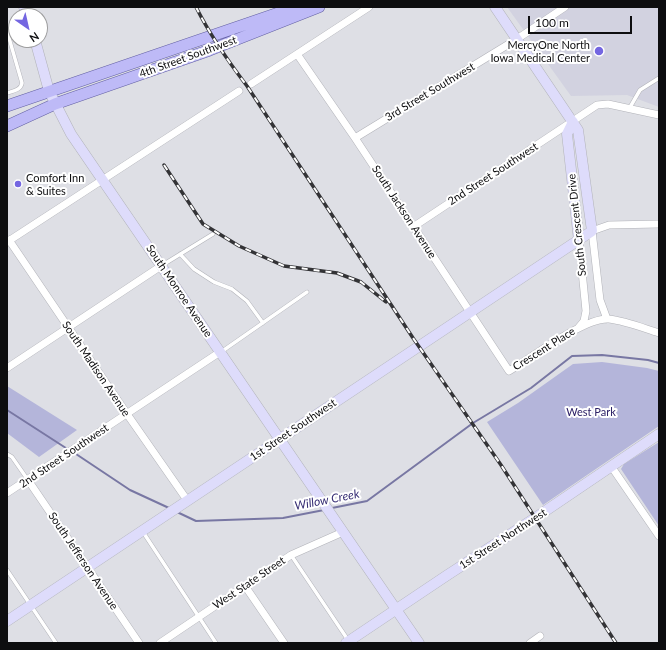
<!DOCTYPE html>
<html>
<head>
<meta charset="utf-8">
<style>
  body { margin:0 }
  #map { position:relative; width:666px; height:650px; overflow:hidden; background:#dedfe5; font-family:Lato,sans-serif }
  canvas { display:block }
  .frame { position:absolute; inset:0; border:8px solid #0d0d0f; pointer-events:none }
  .north { position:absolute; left:8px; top:8px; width:40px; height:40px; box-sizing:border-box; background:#fff; border:1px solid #9e9e9f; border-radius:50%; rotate:146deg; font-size:11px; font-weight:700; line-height:16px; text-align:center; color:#0d0d0f }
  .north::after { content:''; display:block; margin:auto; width:14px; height:18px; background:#7466e1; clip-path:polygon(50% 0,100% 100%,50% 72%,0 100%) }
  .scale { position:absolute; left:528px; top:16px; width:104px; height:18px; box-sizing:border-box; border:2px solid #0d0d0f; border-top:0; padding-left:5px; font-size:12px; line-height:14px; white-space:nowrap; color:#0d0d0f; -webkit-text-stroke:3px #fff; paint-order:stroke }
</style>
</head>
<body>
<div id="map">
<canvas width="666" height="650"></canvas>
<div class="frame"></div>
<div class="north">N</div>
<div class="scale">100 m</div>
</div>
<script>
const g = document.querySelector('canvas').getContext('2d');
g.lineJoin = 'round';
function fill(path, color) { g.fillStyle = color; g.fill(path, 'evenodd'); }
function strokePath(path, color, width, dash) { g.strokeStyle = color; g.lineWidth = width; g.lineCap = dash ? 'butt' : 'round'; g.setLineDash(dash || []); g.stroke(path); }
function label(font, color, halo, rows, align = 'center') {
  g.font = font + ' Lato,sans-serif'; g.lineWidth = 4; g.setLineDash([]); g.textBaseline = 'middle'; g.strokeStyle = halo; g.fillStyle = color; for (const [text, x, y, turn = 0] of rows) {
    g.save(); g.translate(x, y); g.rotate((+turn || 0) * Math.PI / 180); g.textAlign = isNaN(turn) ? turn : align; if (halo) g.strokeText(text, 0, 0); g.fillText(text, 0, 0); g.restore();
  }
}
fill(new Path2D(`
  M507,7h152v100l-32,-12 -56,1z`), '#d2d2e0');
fill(new Path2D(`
  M602,362l45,6 12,3v55l-116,79 -56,-83 31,-19 55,-39z
  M7,386l70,44 -38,27 -32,-24z
  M659,442v84l-38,-57 3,-5z`), '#b4b5da');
strokePath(new Path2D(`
  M7,410l62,40
  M73,452l57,38 39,18
  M332,508l35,-7 106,-78 58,-35 41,-32 30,-1 46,5 11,3
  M177,512l19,9 87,-3 41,-8`), '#7877a3', 2);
const lane = new Path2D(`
  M7,31l15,52c-1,7 -9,8 -15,10
  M629,109l11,-19 19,-12
  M180,254l14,15 20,13 18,7 15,12 16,22
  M161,266l52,-32
  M221,352l86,-60
  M7,454l5,3 16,23
  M143,532l73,111
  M291,555l57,85
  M7,570l49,73`);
const street = new Path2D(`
  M297,54l58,84 154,233c22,-13 76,-54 100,-52 17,2 34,9 50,14
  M251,84l118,-77
  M355,138l162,-99 48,-32
  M413,227l184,-122 11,-1 51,11
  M9,240l118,174 60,86
  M7,242l232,-151
  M607,319l-7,-19 -8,-69 17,-6 50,-1
  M579,327l5,-6 2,-10 -7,-70
  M7,368l154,-102
  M611,466l48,70
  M28,480l111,163
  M7,493l213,-141
  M245,586l39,57
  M160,643l131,-88 52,-23
  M530,643l10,-7`);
const secondary = new Path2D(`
  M24,7l3,9
  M35,40l14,51 22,43 348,509
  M573,122l-6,12 12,107
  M7,621l585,-390 -14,-101 -83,-123
  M346,643l100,-67 89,-58 124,-84`);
const primary = new Path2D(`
  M7,106l289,-99
  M7,126l48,-22 155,-54 109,-43`);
strokePath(lane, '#b1b2b8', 4.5);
strokePath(street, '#b1b2b8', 8);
strokePath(secondary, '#b1b2b8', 11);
strokePath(primary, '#6360a3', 12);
strokePath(lane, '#fff', 3.5);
strokePath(street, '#fff', 7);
strokePath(secondary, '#dedcfb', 10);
strokePath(primary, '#bebaf7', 11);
const rail = new Path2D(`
  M196,7c14,28 32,54 51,79l166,252 88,127 115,178
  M164,165l39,59 36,22 45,20 53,7 24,9 25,20`);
strokePath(rail, '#333336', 3.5);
strokePath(rail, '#fff', 2, [6]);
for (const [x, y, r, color] of [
  [599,51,5,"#7466e1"],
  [18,184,4,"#7466e1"]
]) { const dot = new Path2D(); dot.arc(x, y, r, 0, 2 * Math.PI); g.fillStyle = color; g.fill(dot); strokePath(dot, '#fff', 1.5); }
label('11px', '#0d0d0f', '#fff', [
  ["MercyOne North",590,45],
  ["Iowa Medical Center",590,58],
  ["Comfort Inn",26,178,"left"],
  ["& Suites",26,191,"left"]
], 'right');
label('11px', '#0d0d0f', '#fff', [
  ["4th Street Southwest",188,57,-20],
  ["3rd Street Southwest",430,92,-31],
  ["2nd Street Southwest",493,174,-33],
  ["South Jackson Avenue",404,212,57],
  ["South Crescent Drive",577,225,-96],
  ["South Monroe Avenue",179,291,56],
  ["Crescent Place",544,349,-32],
  ["South Madison Avenue",96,369,56],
  ["1st Street Southwest",293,430,-34],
  ["2nd Street Southwest",64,456,-34],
  ["1st Street Northwest",503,539,-33],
  ["South Jefferson Avenue",83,561,56],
  ["West State Street",249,583,-34]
]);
label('11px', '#2c2066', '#fff', [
  ["West Park",591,412]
]);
label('italic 12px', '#352c73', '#fff', [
  ["Willow Creek",327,500,-11]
]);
</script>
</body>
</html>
